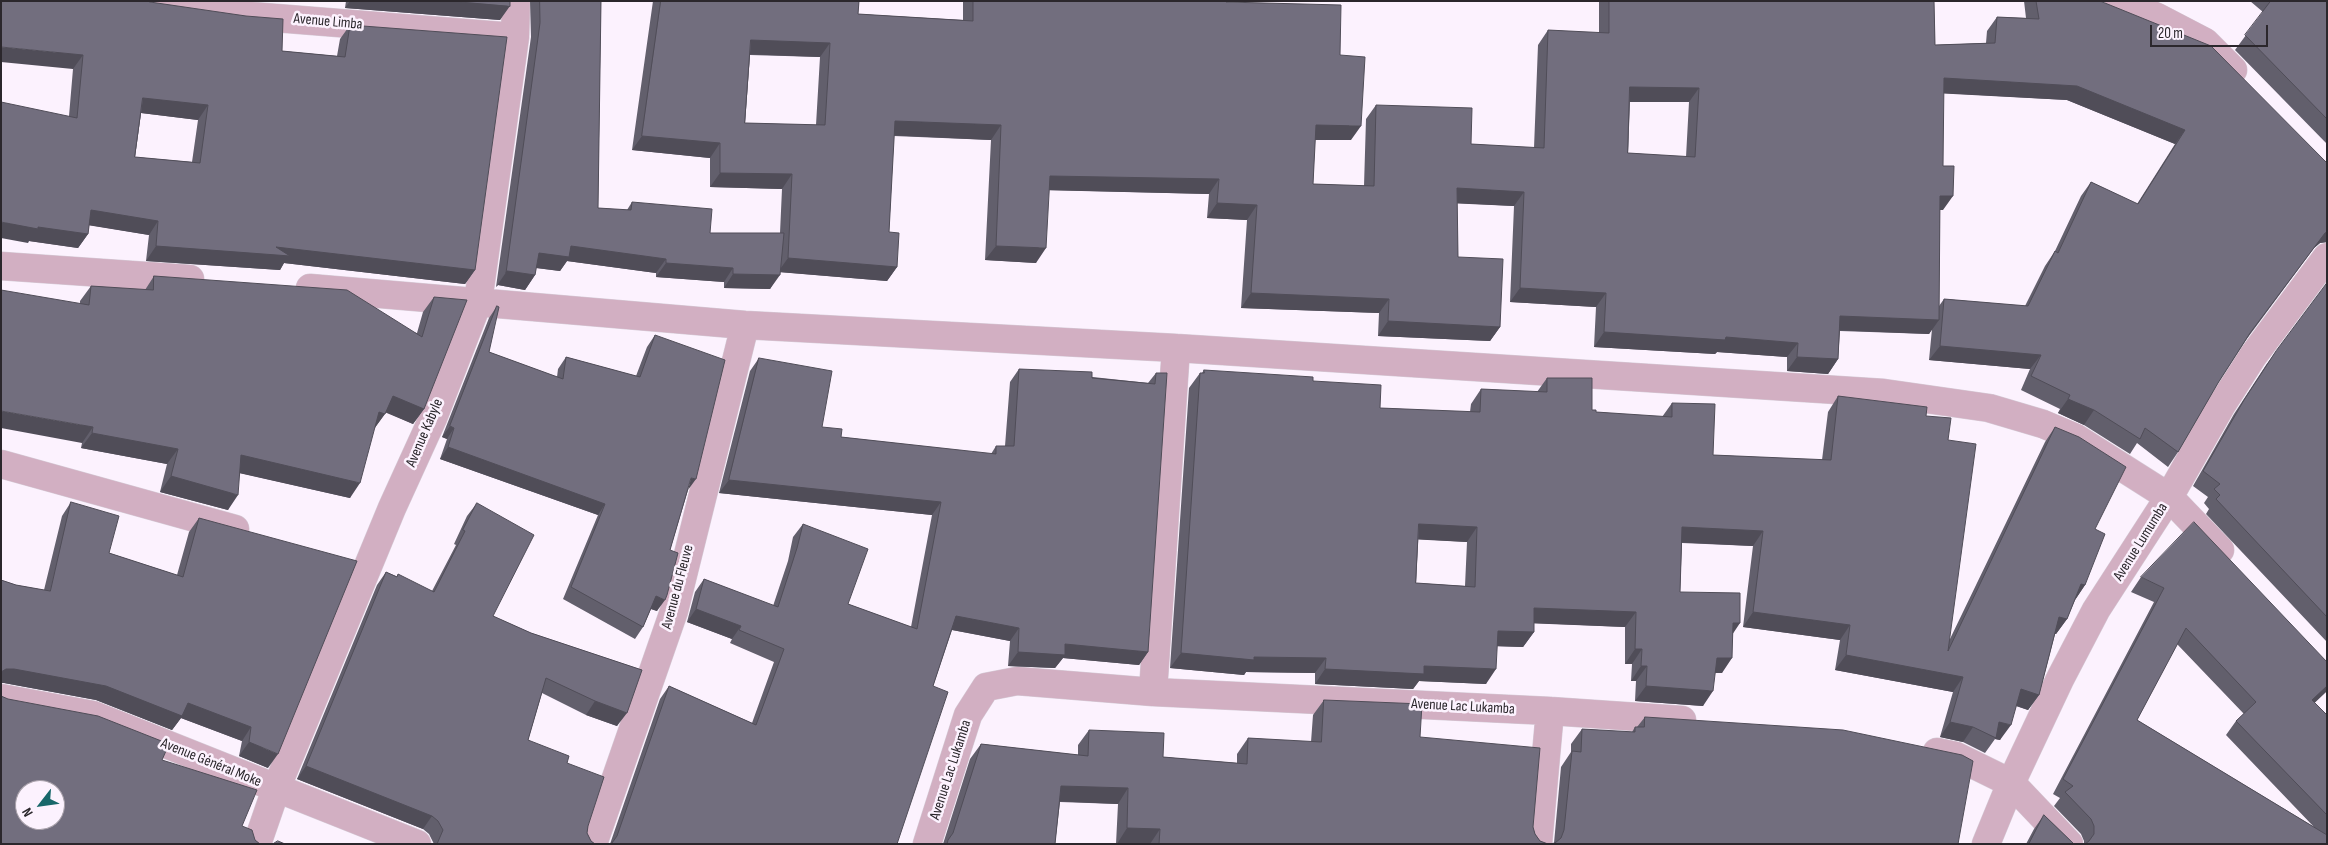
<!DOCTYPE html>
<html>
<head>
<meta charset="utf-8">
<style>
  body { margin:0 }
  #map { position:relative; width:2328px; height:845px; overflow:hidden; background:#fcf2fe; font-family:"Sofia Sans Condensed",sans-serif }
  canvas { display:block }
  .frame { position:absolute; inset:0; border:2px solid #2b272c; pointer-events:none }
  .north { position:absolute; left:15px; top:780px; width:50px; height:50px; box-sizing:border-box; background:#fcf2fe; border:1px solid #a8a1aa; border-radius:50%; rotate:240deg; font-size:14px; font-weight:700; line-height:20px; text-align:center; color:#2b272c }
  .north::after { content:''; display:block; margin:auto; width:18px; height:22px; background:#18676a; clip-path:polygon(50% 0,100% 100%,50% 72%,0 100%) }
  .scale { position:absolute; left:2150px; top:25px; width:118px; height:22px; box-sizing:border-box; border:2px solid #2b272c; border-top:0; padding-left:6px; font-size:15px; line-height:18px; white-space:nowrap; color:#2b272c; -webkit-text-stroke:4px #fcf2fe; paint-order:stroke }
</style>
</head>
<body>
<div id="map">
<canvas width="2328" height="845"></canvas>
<div class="frame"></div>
<div class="north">N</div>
<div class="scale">20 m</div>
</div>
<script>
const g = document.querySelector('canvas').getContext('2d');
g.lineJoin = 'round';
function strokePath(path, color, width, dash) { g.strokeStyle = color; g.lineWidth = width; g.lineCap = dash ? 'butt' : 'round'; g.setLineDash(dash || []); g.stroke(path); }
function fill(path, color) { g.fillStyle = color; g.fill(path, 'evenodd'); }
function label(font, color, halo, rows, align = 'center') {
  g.font = font + ' "Sofia Sans Condensed",sans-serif'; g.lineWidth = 5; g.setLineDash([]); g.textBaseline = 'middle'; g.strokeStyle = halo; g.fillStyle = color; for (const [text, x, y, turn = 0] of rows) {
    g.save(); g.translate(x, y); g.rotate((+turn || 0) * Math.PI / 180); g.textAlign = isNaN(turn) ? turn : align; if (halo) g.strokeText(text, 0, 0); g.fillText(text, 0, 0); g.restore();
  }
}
const minor = new Path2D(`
  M142,1l96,14 277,22
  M2119,1l38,16 48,25 28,28
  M1,266l189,13
  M310,288l435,37 431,23 708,45 105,15 54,16 33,14 93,59 51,53
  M1,464l234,65
  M1153,692l23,-344
  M1,698l92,17 324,129
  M1937,752l19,4 55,27 58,61
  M257,844l19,-55 116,-281 41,-90 45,-116 37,-265 1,-36
  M593,844l81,-233 71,-286
  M927,844l41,-129 18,-28 31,-6 136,11 397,19 132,9
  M1538,844l12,-133
  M1986,844l25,-61 49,-104 36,-69 73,-113 52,-91 32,-50 74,-99`);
strokePath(minor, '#d6cdd8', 29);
strokePath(minor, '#d2afc2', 28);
fill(new Path2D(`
  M1,1l281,50 55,5 3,-17 10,-14 125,245 -10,14 -181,-21 -4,7 -134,-9 3,-26 -60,-10 -1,9 -10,14 -49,-7 -1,2 41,-127 4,-47zM141,113l57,7 -6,42 -57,-5z
  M346,1h164l-10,19 -155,-12z
  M530,1h71l-3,207 29,2 5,-8 78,31h70l2,-44 -72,-2v-29l-78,-8 21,-149h206l-1,13 105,6v-19h263v1l114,53 11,85h-36l-2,44 51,2 2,-67 10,-14 95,39 63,4 4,-103 10,-15 51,3v-32h335l1,44 51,-2 1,-12 10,-14 29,1 -2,-17h76l227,162v79l-7,1 -6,5 -68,92 -28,43 -40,69 -10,15 -31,-24 -7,11 -46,-29 -26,-12 2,-4 -39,-19 9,-21 -101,-9 3,-31 -3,5 -89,-3 -2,28 -10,15 -41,-3v-14l-70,-5 -2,2 -121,-7 2,-40 -86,-5 4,-96 -57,-3 1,54 42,70 -10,14 -112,-5 1,-23 -138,-5 6,-88 -40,-2 2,-24 -160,-4 -13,73 -51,-3 6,-120 -97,-4 -5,96 8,35 -10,14 -107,-9 -10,17 -46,-1v-6l-68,-5v-4l-89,-12 -7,10 -24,-3 -1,7 -10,15 -27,-5 -2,2 35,-250zM750,55l70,2 -4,68 -71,-2zM1943,93l124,7 108,44 -38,60 -46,-22 -10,14 -26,55 -10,15 -20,40 -81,-7 -5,7 1,-96h3zM1630,102h59l-3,55 -58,-4z
  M2250,1h77v143l-92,-94 28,-38z
  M154,276l263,57 6,-21 11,-15 -10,112 -11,15 -27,-12 -12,17 -24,69 -110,-25 -12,37 -68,-18 7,-28 -86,-16 1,-5 -2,-142 11,-15 54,4z
  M2327,283v359l-121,-128 3,-5 -5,-6 4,-6 -15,-11 41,-72 32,-49z
  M497,306l-8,46 68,25 1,-8 8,-12 70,19 11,-29 8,-12 33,155 -18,60 -13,61 -6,-2 -8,18 -8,12 -72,-40 35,-84 -158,-56 7,-20 -5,-2 47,-119z
  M759,358l63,69 19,10 150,17 5,-8h9l5,-64 9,-13 129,14 8,-10 -8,279 -9,13 -76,-7 -8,10 -47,-2 2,-25 -58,-11 -19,56 -323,158 50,-145 9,-13 83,37 22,-61 -44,-19 2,-4 -45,-17 8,-30 9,-13 69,27 15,-45 5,-24 10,-13 45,80 63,23 21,-112 -213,-22 31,-122z
  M1204,370l109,11 67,27 90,4 1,-8 10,-15 56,3 10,-14 45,32 4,2 66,5 10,-14 41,52 109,5 6,-48 10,-16 88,20 22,24 1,201 96,-199 10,-15 40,102 -10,56 -10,15 -8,19 -11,15h-1l-16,61 -11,15 -12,-4 -16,34 -5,-1 -10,14 -22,-11 -23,-5 13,-45 -118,-22 5,-30 -97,-13 10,-81 -71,-3 -2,49 53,42 -11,39h-7l-12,33 -68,-5 1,-20h-5l1,-17h-7v-37l-91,-4v9l-11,15 -26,-1 -11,38 -67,-3 -6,8 -98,-5v-11l-69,-1 -2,3 -74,-7 19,-280 11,-15h2zM1418,539l49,3 -2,44 -49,-3z
  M71,502l38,51 68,22 12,-43 10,-14 69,250 -29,-12 3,-15 -61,-23 -9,12 -76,-30 -92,-17h-3v-103l15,5 28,5 18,-74z
  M477,503l16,113 38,17 111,37 -25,56 -31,-11 -44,-22 -14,47 39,23 21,63 -1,7 4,8 4,3h-161l-5,-10 -6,-5 -126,-50 80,-194 9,-13 46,19 24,-46 -2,-1 13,-28z
  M2141,577l186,85v29l-13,12 13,12v129h-243v-3l-3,-7 -27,-28 6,-8 -7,-4 101,-192 -23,-10zM2177,644l67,70 -8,7 -10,14 88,92 -177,-107z
  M1324,700l96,37 113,90 2,7 5,7 8,3h-432l2,-40 -58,-2 -5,42h-112l27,-85 11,-15 97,11v-10l11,-15 74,27 74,6v-9l11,-16 63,4 2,-27z
  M1645,717l313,127 -404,-1 7,-76 10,-15v-8l11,-15 50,3 3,-5h2z
  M2044,815l30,29h-48l8,-15z`), '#625f6c');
fill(new Path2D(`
  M350,1h99l61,5 -10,14 -155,-12z
  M751,40l79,3 -10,14 -79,-3z
  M1,47l82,8 -10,14 -72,-7z
  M1944,78l133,8 108,44 -10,14 -108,-44 -133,-7z
  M1630,87l69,1 -10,14h-69z
  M143,98l65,7 -10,15 -65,-8z
  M895,121l106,4 -10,15 -106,-5z
  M1316,125l45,1 -10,14h-45z
  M642,136l78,7 -10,15 -78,-8z
  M720,173l72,1 -10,15 -72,-2z
  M1050,176l169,3 -10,15 -170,-4z
  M1457,188l67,4 -10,14 -67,-3z
  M1940,196h13l-10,14h-13z
  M1217,203l40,2 -10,15 -40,-2z
  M91,210l67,11 -9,14 -68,-11z
  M1,222l37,5 50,7 -10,14 -49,-7 -1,2 -27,-5z
  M2327,232v10l-7,1 -6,5 -74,100 85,-115z
  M156,246l120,1 199,23 -10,14 -181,-21 -4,7 -134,-9z
  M571,246l95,13 -10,14 -89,-12 -7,10 -31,-4 10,-14z
  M996,246l50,2 -10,15 -51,-3z
  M788,258l109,9 -10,14 -109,-9z
  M666,263l67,5 -9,14 -68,-5z
  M507,271l28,4 -10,15 -27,-5 -2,2z
  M733,274l47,1 -10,14 -46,-1z
  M1520,288l86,5 -10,14 -86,-5z
  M1251,293l138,6 -10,14 -138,-5z
  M1840,316l99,4 -10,14 -99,-4z
  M1388,321l112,6 -10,14 -112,-5z
  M1604,332l122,5 72,6 -11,14 -70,-5 -2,2 -121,-7z
  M1940,346l101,9 -11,14 -101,-9z
  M1797,357l41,2 -10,15 -41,-3z
  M393,396l31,13 -11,15 -31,-13z
  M2068,399l26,11 -10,15 -26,-12z
  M1,411l92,16 -11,16 -81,-15z
  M379,412l6,2 -11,15z
  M450,426l4,2 -7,11 -5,-2z
  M92,433l86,16 -11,15 -86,-16z
  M448,447l157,57 -7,11 -158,-56z
  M241,455l119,28 -10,15 -120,-27z
  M171,476l67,19 -10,15 -68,-18z
  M691,478l5,1 -8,11z
  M729,480l212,22 -9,13 -213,-22z
  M1419,524l58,3 -10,15 -59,-3z
  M1682,527l81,4 -10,15 -81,-4z
  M2081,584l4,1 -10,15z
  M656,596l9,4 -8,11 -9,-3z
  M1534,608l102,4 -11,15 -101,-4z
  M696,609l45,17 -9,13 -45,-17z
  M1753,612l97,13 -10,15 -97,-13z
  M956,616l63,12 -9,13 -63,-12z
  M2059,617l8,2 -11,15 -7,-2z
  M1733,623h7l-10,15z
  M1498,631l36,1 -11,15 -35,-1z
  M1065,644l83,8 -9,13 -76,-7 -8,10 -47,-2 10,-14z
  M1635,649h7l-10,15h-7z
  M1181,653l73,4 72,1 -11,15 -69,-1 -2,3 -74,-7z
  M1846,655l117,22 -10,15 -118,-22z
  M1717,658h15l-10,15h-15z
  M1424,666l72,3 -10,15 -67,-3 -6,8 -98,-5 10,-15z
  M1641,666h6l-11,15h-5z
  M6,669h8l92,17 82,17 63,24 -9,14 -61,-23 -9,12 -76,-30 -92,-17h-3v-11z
  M1646,686l67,5 -10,15 -68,-5z
  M2327,686v5l-25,24 10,-15z
  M2021,689l18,6 -11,15 -17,-6z
  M595,701l32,12 -10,13 -31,-11z
  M1950,722l23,5 -10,15 -23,-5z
  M1999,722l12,3 -11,15 -5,-1z
  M249,742l29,12 -10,14 -29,-12z
  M306,766l126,50 -9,13 -126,-50z
  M1061,786l67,2 -10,16 -68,-3z
  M1127,828l33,1 -10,15h-33z`), '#504d58');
const building = new Path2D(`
  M1,1h146l3,1 96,14 37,3 -1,32 63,6 5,-32 157,12 -32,233 -199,-23 14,9 -134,-10 2,-25 -67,-11 -3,24 -50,-7v2l-37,-7v-120l76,16 6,-63 -82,-8zM143,98l65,7 -8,58 -65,-6z
  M449,1h61v5z
  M540,1h61l-3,207 33,2 1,-8 80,7 -2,24h74l-4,42 -47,-1v-6l-67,-5v-4l-95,-13 -2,11 -30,-4 -4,22 -28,-4 -1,2 34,-250z
  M661,1h198l-1,13 115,7v-20h253v1l115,3 -1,50 25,2 -4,69 -45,-1 -3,59 61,2 2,-81 96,3 -1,36 73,4 4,-118 61,3v-32h325l1,44 60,-2 2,-26 42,2 -3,-18h64l111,45 116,117v69l-2,1 -75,100 -32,50 -40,69 -33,-24 -5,11 -46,-29 -26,-11 2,-4 -39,-19 10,-21 -101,-9 4,-47 84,7 27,-55 3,2 33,-71 47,22 47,-74 -108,-44 -133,-8 -1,88h11l-1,30h-13l-1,124 -99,-4 -2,43 -41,-2 1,-14 -72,-6 -1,3 -121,-8 2,-39 -86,-5 4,-96 -67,-4 1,69 45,2 -3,68 -112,-6 1,-22 -138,-6 6,-88 -40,-2 2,-24 -169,-3 -4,72 -50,-2 5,-121 -106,-4 -6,111 10,1 -2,34 -109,-9 4,-84 -72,-1v-30l-78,-7zM751,40l79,3 -5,82 -80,-2zM1630,87l69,1 -4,69 -67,-4z
  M2271,1h56v118l-82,-84z
  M154,276l193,14 75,47 12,-40 33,3 -43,109 -31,-13 -8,18 -6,-2 -19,71 -119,-28 -3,40 -67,-19 7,-27 -86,-16 1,-6 -92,-16v-121l88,15 2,-19 62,4z
  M2327,283v334l-111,-118 4,-4 -6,-6 6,-5 -17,-13 41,-71 32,-49z
  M497,306l2,1 -10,45 74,27 3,-22 74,20 15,-42 70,25 -29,119 -5,-1 -21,72 8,3 -11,42 -2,5 -9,-4 -13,31 -72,-40 34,-83 -157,-57 6,-19 -4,-2z
  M759,358l73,13 -10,56 20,2 -1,8 155,17v-8h18l5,-77 73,3v6l63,6 1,-11h11l-19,279 -83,-8v11l-47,-3 1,-24 -63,-12 -23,70 15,6 -51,152h-287l2,-1 5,-7 52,-150 87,39 28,-76 -45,-19 2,-4 -45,-17 8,-30 74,28 19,-59 6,-24 65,25 -20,55 69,25 24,-127 -212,-22z
  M1204,370l109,7v4l68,4 -1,23 100,4 1,-23 66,3v-14h45v32h4v2l76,5v-14l43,1 -2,51 118,5 7,-64 89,11 -1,9 25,2 -3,22 28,4 -28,207 107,-224 24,10 47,30 -31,62 10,5 -20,51 -4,-1 -14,35 -8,-2 -20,78 -18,-6 -10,36 -12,-3 -3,16 -23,-11 -23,-5 13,-45 -117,-22 4,-30 -97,-13 10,-81 -81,-4 -2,65 60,1v30h-7l-1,35h-15l-4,33 -67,-5 1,-20h-6l1,-17h-7l1,-37 -102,-4v24l-36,-1 -2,38 -72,-3v8l-99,-5 1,-11 -72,-1v3l-73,-7 19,-280h4zM1419,524l58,3 -2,60 -59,-4z
  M71,502l48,14 -10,37 74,24 16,-59 158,43 -79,193 -29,-12 2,-15 -63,-24 -6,13 -76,-30 -92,-17h-8l-5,3v-92l15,5 34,6z
  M477,503l57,32 -41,81 38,17 111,37 -15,43 -32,-12 -49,-23 -18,62 41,16 -2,7 37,14 -16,49 -1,7 4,8 4,3h-158l6,-14 -5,-9 -6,-5 -126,-50 80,-194 11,5 1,-3 36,18 31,-61 -2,-1z
  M2194,522l133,140v24l-15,14 15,15v100l-91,-94 20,-19 -70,-74 -49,92 190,115v9h-242l4,-3 5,-7v-8l-3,-7 -26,-27 8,-6 -10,-7 101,-191 -23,-11z
  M1,696l7,3 90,17 71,28 -7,16 95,30 -15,36 10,4 3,10 5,4h-259zM25,790h30v30h-30z
  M1324,700l98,4 -2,33 120,11 -7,79 2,7 5,7 8,3h-389l1,-15 -33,-1 1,-40 -67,-2 -6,58h-108l1,-4 5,-7 28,-89 107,12 1,-26 75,3 -1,24 84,7 1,-26 73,4z
  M1645,717l198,13 119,25 11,6 -15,83h-409l6,-1 6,-5 3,-8 8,-79 9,1 1,-23 53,3v-5h9z
  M2044,815l30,29h-45z
  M278,841l7,3h-12z`);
fill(building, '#726e7e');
strokePath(building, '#504d58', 1);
label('15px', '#2b272c', '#fcf2fe', [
  ["Avenue Limba",328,22,5],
  ["Avenue Kabyle",425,433,-67],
  ["Avenue Lumumba",2141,542,-58],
  ["Avenue du Fleuve",678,587,-75],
  ["Avenue Lac Lukamba",1463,707,3],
  ["Avenue Général Moke",211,763,22],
  ["Avenue Lac Lukamba",951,770,-72]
]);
</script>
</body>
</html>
